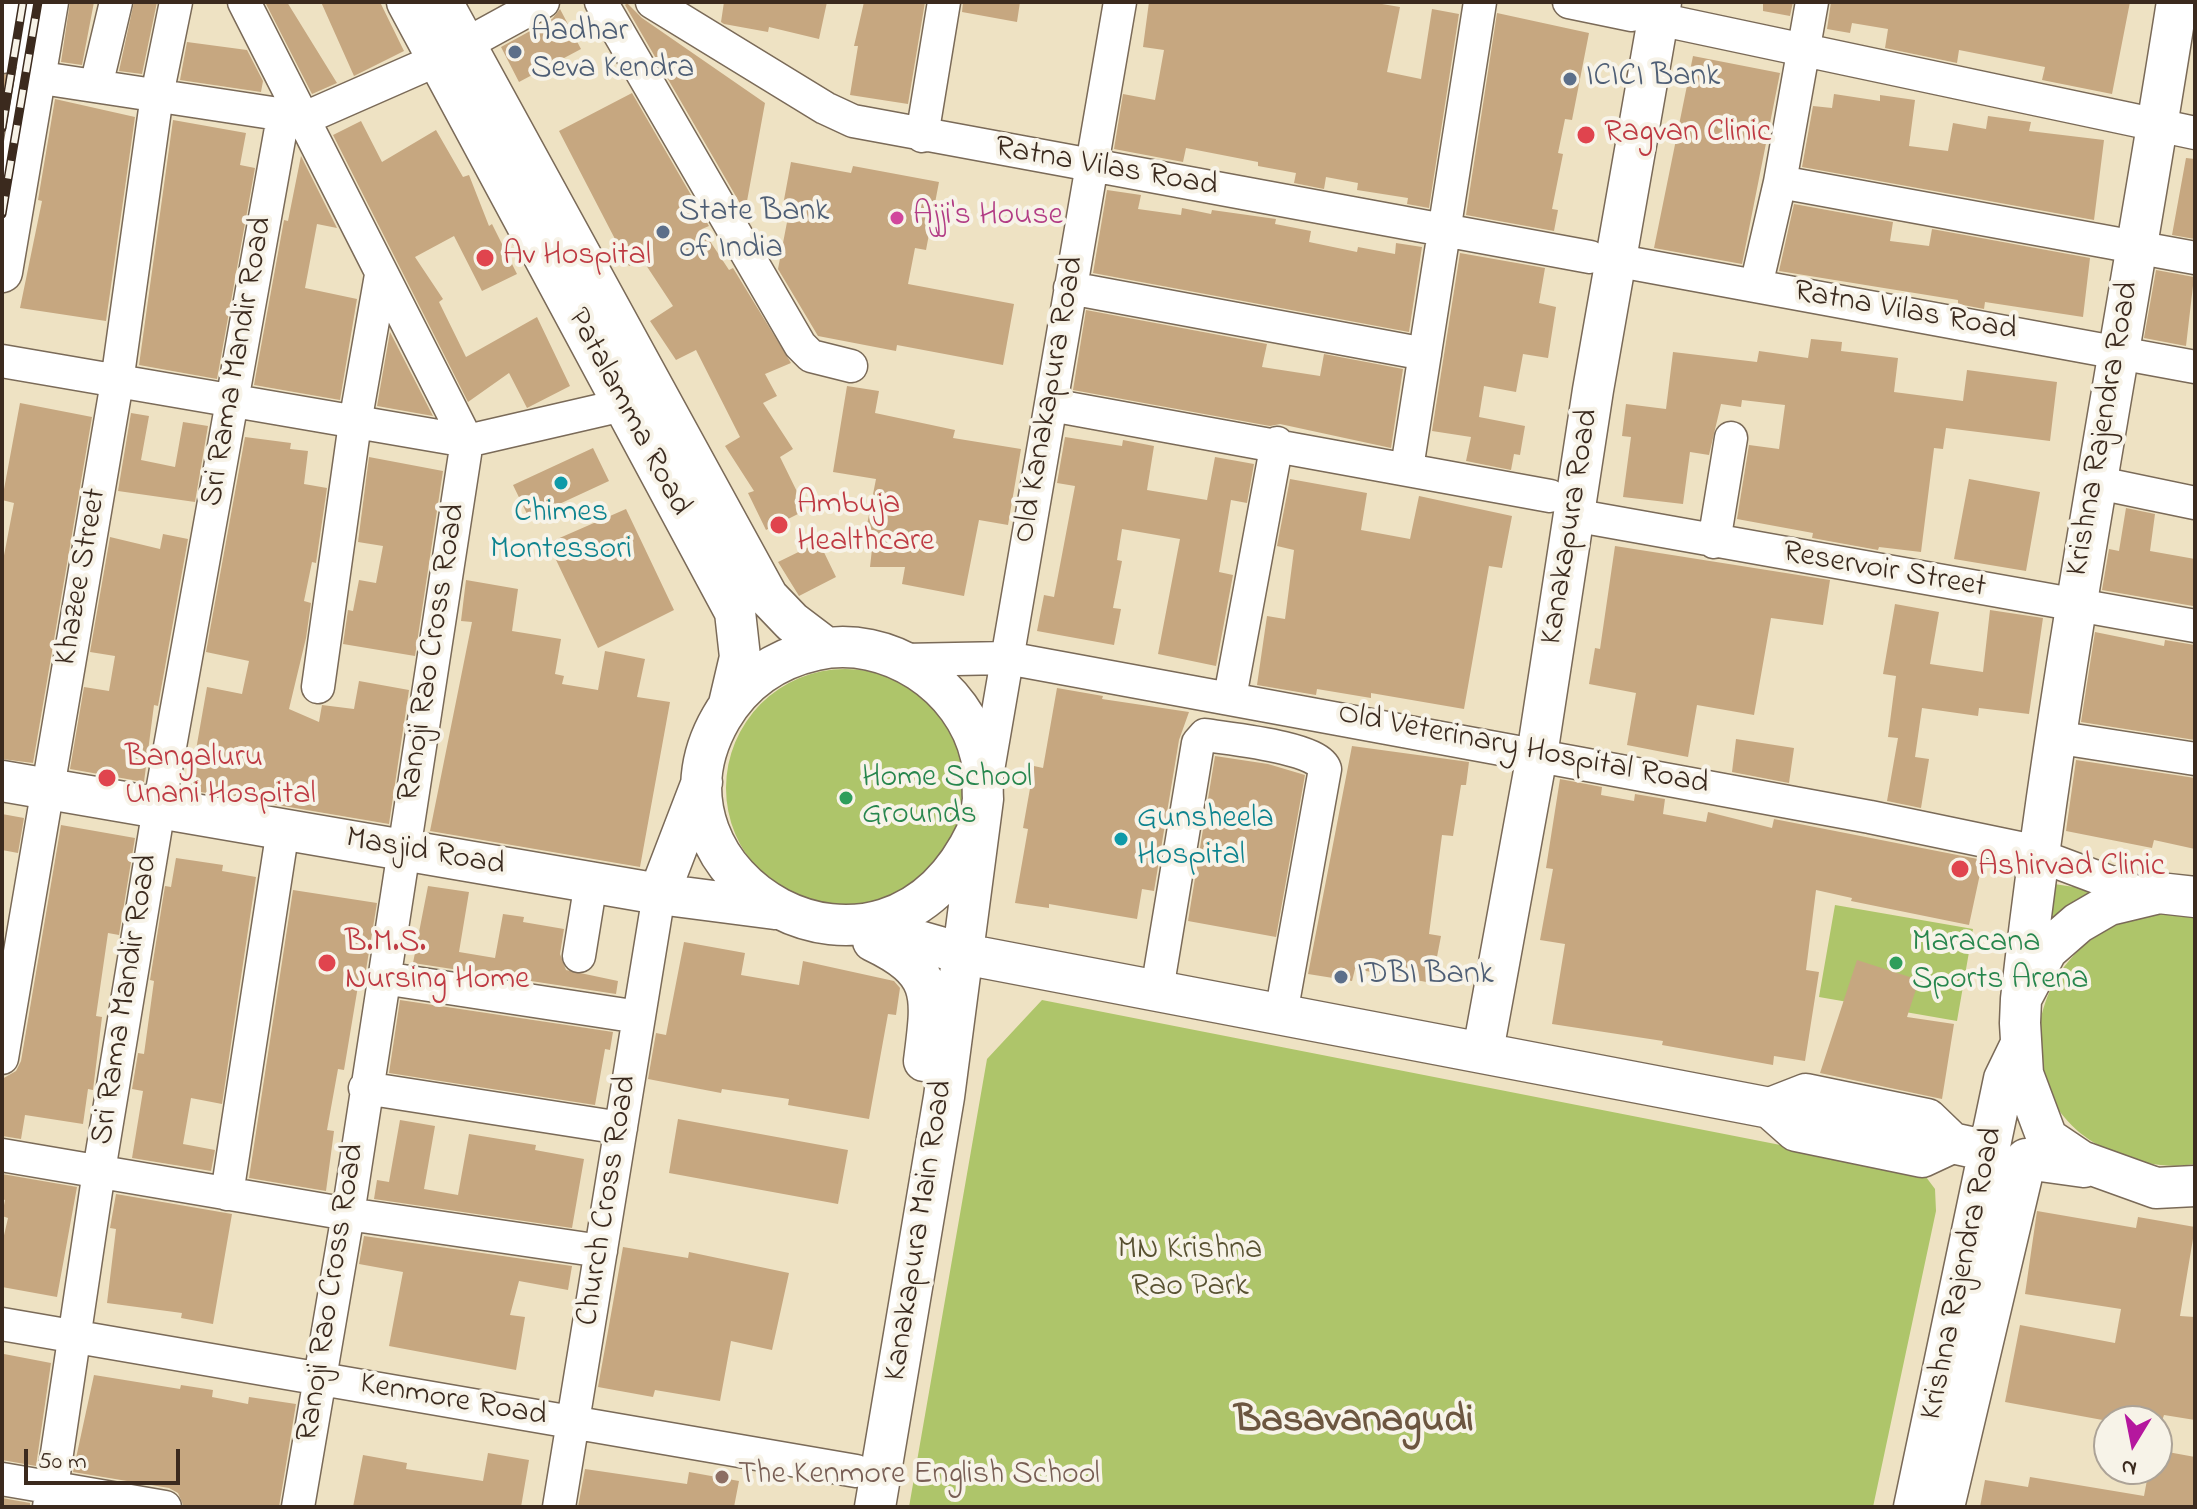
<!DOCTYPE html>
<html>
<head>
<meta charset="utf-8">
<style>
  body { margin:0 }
  #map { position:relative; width:2197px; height:1509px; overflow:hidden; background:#eee2c3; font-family:"Indie Flower",sans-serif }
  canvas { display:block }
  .frame { position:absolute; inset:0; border:4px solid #3b2a1e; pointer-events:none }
  .north { position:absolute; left:2093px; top:1405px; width:80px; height:80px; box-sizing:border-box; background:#f7f3e8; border:2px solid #aca397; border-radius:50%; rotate:190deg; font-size:22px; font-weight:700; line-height:32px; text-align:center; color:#3b2a1e }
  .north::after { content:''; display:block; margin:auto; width:28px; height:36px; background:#b5179e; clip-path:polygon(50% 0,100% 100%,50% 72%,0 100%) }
  .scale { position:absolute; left:24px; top:1449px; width:156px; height:36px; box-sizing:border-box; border:4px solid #3b2a1e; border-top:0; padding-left:10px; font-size:24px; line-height:28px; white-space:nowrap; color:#3b2a1e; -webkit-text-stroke:6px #f7f3e8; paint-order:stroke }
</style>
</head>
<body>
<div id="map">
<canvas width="2197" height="1509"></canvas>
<div class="frame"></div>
<div class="north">N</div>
<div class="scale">50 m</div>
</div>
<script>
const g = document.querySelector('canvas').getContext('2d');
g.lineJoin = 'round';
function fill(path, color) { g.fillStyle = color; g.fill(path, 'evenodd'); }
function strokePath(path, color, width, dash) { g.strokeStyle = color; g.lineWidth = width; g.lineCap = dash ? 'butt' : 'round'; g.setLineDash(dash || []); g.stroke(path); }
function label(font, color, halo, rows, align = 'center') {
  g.font = font + ' "Indie Flower",sans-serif'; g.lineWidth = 8; g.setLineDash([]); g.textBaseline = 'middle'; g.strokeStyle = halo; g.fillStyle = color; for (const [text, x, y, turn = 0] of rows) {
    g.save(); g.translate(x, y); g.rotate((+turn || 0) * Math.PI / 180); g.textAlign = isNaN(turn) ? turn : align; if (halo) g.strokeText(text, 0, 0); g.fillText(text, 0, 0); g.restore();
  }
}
fill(new Path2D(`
  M726 788a119 119 0 1 1 238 0a119 119 0 1 1-238 0Z
  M2041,882l66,10 -57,37z
  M1835,905l138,24 -16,92 -138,-24z
  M2164,913l31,4v247c-27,4 -46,1 -72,-8 -134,-46 -100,-230 41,-243z
  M1042,1000l881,173 12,16 1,22 -63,296h-964l78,-448z`), '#aec56a');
fill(new Path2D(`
  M70,2h24l-12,63 -21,-3z
  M134,2h23l-15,72 -23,-3z
  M265,2h22l50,81 -25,11z
  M321,2h59l24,49 -50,25z
  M724,2h103l-8,37 -50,-12 -1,5 -44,-8 -3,-2z
  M864,2h61l-17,102 -58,-9 8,-49h-4z
  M963,2h57l-3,20 -55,-10z
  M1149,2h221l30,5 -13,65 34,7 11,-70 27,5 -30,194 -22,-4 1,-6 -51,-8 1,-7 -32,-6 -2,12 -30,-6 2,-10 -38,-7v-4l-72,-14 -3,14 -69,-13 9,-55 32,6 9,-50 -21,-3z
  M1763,2h30l-3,14 -27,-5z
  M1831,2h299l-18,92 -70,-14 3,-13 -86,-17 -2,13 -72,-15 3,-19 -36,-6 -2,10 -23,-4z
  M627,3l15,15 123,85 -20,109 -120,-207z
  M560,9l21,40 -62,33 -18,-35 51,-28z
  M1497,13l92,20 -17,87 -7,-1 -7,34 5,1 -11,55 6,1 -4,21 -88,-16z
  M187,42l60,8 16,31 -2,11 -81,-12z
  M1693,56l87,17 -38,191 -88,-16z
  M13,73l-11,62v-60z
  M632,93l77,133 -7,3 27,41 4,-2 58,95 -26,11 12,22 -14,7 30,46 -13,8 26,53 -40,20 -18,-37 6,-2 -29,-45 15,-9 -44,-87 -20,10 -26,-39 23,-15 -31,-47 -13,7 -70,-135z
  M1834,94l46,7v-6l35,5 -6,46 39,5 5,-28 33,6 2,-13 43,6 -2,9 75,9 -10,80 -292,-53 11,-61 19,2z
  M55,99l80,18 -29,204 -86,-13 22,-107 -4,-1z
  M173,120l73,13 -6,32 15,3 -38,211 -78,-14z
  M361,121l21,41 54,-32 27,47 6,-2 20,51 3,-2 25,50 -35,17 -28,-55 -39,21 28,42 -4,3 27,55 71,-40 33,69 -43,22 -18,-35 -41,29 -135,-267z
  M301,156l36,72 -20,-4 -12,64 52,11 -17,101 -86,-15 30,-165 4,1z
  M2186,158l9,1v80l-23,-4z
  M791,162l60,11 2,-7 86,16 -13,68 -11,-2 -7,36 106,20 -11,61 -106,-20 -1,6 -78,-15 -40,-67 10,-52 -7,-1z
  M1107,190l34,5 -3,14 43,6 1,-7 29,6 1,-4 64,9 -1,5 36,7 -2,11 48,10 1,-5 37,7 1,-11 26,4 -13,85 -316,-59z
  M1794,204l99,18 -3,19 39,5 3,-17 158,29 -7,59 -98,-15 -1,7 -26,-5v-4l-179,-29z
  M1460,253l85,15 -6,35 17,4 -8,51 -25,-4 -7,38 -32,-6 -5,31 46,9 -5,29 -6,-1 -3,16 -45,-9 5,-24 -39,-6z
  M2156,270l38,7 -8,69 -42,-8z
  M1086,310l181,34 -5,23 58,9 4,-22 79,15 -12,79 -111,-24 -10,2 -197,-36z
  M390,332l43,84 -56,-10z
  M1811,339l31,3 -1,9 57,7 -4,34 69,9 4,-31 90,12 -7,59 -104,-13 -3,21 -9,-1 -13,104 -42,-5 -1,3 -66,-12 1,-5 -76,-14 12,-74 30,4 6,-44 -43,-5 -1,7 -20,-3 -12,51 -19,-3 -7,52 -60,-7 8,-60 -9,-1 4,-32 40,5 7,-57 84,10 2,-11 49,7z
  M847,386l32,5 -4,22 80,17 -2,8 68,11 -13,76 -29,-5 -15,76 -62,-12 3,-17h-35l4,-36 -8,-1 10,-51 -43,-7z
  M20,403l72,14 -59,346 -31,-4v-193l12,-63 -12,-3z
  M131,413l18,3 -8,44 34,7 8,-45 25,4 -13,76 -77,-11z
  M245,437l46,6 -1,6 18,2 -4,33 23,4 -11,75 -4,-1 -8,39 7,2 -5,35 -17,71 30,13 3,-17 32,4 5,-28 50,9 -20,134 -200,-34 18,-103 35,7 7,-33 -43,-9z
  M1065,437l57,9 1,-6 31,6 -7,44 60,10 8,-43 39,7 -7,39 -16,-3 -12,72 14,3 -17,91 -58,-12 22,-115 -58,-10 -5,31 5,1 -9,47 8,1 -7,36 -77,-14 7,-36 10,2 21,-111 -18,-3z
  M593,448l16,33 -80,37 -16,-33z
  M369,457l74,14 -28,185 -72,-12 5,-34 5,1 6,-31 17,3 7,-37 -25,-4z
  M1290,479l77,14 -6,37 49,9 9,-43 93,20 -10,52 -13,-2 -25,143 -93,-16v5l-54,-9 -1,6 -59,-10 10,-69 18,3 9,-69 -17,-4z
  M1969,479l71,13 -14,79 -72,-12z
  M2126,508l29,6 -5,37 45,8 -2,47 -91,-16 7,-41 10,2z
  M626,509l48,101 -76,38 -50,-105z
  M163,534l25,5 -30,167 -4,-1 -10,77 -74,-13 14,-82 25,4 6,-35 -25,-4 20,-115 50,12z
  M819,542l17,35 -37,19 -21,-34z
  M1615,546l215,34 -7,45 -52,-7 -17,97 -57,-10 -9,52 -61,-12 9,-52 -47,-9 6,-36 5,1z
  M466,580l52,9 -6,42 49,8 -6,35 9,2 -2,8 36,6 7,-39 40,8 -8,38 33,5 -30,165 -210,-36 42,-209 -11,-1z
  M1895,604l44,8 -9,52 53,8 7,-62 53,8 -14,96 -50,-6 -1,8 -56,-8 -7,49 14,2 -8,49 -34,-7 11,-63 -10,-1 8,-61 -13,-2z
  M2095,632l69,14 1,-6 30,5v95l-114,-18z
  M1057,688l46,8 -1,3 87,13 -10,28 -25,151 -12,-2 -5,30 -88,-15v4l-34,-5 13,-74 -5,-1 11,-62 9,2z
  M1736,739l58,9 -5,35 -57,-11z
  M1352,746l117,16 -3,23h-5l-8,51 -11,-1 -13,99 12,2 -9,47 -77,-14 -3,12 -44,-7z
  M1215,756l53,8 37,11 -29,162 -88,-16z
  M2076,760l119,18v71l-41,-9 -2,8 -86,-17z
  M1560,779l42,8 -1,8 33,6 1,-7 30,5 -2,15 43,8 2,-10 64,16 2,-9 209,41 -14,65 -118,-24 1,-3 -36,-8 -10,80 13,2 -14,89 -31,-5 -1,9 -111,-20 1,-4 -111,-17 13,-80 -25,-4 13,-71 -7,-1z
  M2,814l22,4 -6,35 -16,-3z
  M61,825l74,13 -16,97 -11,-2 -12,83 6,1 -9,73 -5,-1 -5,35 -58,-9 -4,24 -19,-3v-57l14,-8 5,-10z
  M176,858l47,7 -1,6 34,6 -34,227 -31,-6 -8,46 32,6 -4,21 -79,-13 11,-67 -11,-2 6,-36 6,1 10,-73 -4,-1 15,-94 6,1z
  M428,886l41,6 -10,60 36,6 8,-44 21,3 -1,5 41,7 -4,25 6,16 52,11 -2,13 -203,-31z
  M293,890l84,13 -11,67 -2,5 -4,-1 -16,96 -6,-1 -11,61 7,1 -8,60 -77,-13z
  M684,942l61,11 -4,22 58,10 4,-24 91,20 6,7 -4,27 -8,-1 -19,105 -81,-14 1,-6 -67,-10 -1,4 -73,-14 8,-46 10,2z
  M1857,960l62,20 -12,37 47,7 -12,75 -122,-26z
  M400,1000l213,32 -3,18 -5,-1 -10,56 -206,-32z
  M678,1119l170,31 -10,54 -169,-31z
  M400,1120l35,6 -11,63 34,6 11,-61 67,11 -1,5 49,9 -12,69 -198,-29 3,-19 12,2z
  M2,1174l75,13 -20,110 -55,-10v-43l6,-26 -6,-2 3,-16 -3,-1z
  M116,1194l116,20 -19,110 -32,-6 1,-5 -75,-10 9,-74 -6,-1z
  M2037,1211l99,17 2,-11 57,10 -15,89 15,1v103l-31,-5 -2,6h-54l-103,-19 15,-77 95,18 6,-34 -96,-15z
  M364,1236l208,30 -4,24 -49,-9 -9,34 15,2 -9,53 -127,-24 14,-74 -44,-8z
  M623,1247l65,11 1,-6 100,21 -17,77 -41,-9 -11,60 -65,-11 -2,7 -55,-10z
  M4,1354l47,9 -15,103 -34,-6z
  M94,1375l86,14 1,-4 32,5 -1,7 36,7 1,-7 47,7 -17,103h-95l-6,-14 -9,-5 -96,-16z
  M2157,1450l38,7v50h-215l5,-27 43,7 2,-10 114,19 5,-27h8z
  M488,1453l41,7 -8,47h-168l10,-52 44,8 -1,6 77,12z
  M585,1469l102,15 2,-12 50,9 -5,26h-156z
  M2,1498l28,5v4h-28z`), '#c6a780');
const minor = new Path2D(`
  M244,2l223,439 -119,773 -50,293
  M601,2l199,343 11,11 40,10
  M652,2l173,106 28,13 737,136
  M1569,2l63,13
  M1658,19l537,114
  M35,77l270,41 132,-58 106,-58
  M96,86l20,-84
  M922,136l22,-134
  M1780,182l415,76
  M1614,260l581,107
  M1756,286l24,-104 32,-180
  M1070,288l355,66
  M2,361l465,80 156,-36
  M1051,405l499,91
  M1407,468l73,-466
  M2094,482l101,21
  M1573,515l622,111
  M1714,542l17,-104
  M903,660l104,-2 863,159 149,31 128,48
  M318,687l37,-264 26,-148
  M1230,697l47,-254
  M2054,737l141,22
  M987,776l133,-774
  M579,956l12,-74
  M383,978l256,39
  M1157,990l41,-247 7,-8c24,4 113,12 120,34l-44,245
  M2,1058l115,-676 40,-287 19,-93
  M365,1088l256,40
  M2,1155l346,59 253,37
  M227,1194l56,-365
  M2,1324l854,147
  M2,1479l163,28
  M49,1507l50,-336 60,-363 124,-691
  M559,1507l100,-613`);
const major = new Path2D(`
  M407,2l328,610 5,45 -11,47
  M442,2l326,595 24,25 33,25
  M2,53l9,-51
  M2,272l46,-270
  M2,781l657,113 116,15
  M659,894l43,-112
  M2195,897l-36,-4 -50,12 -31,18 -31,27 -26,49 -1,24 3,51 24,64 34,23 75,27 39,-2
  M863,925l101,29 806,154 26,23 126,26 30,-14
  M873,941c65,31 59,55 51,120
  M2021,999c38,-335 104,-664 156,-997
  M1483,1051l54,-296 56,-365 68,-388
  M1770,1108l36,-14 121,25 25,24 23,5
  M875,1507l69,-410 39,-298c-1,-14 1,-29 -2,-42 -16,-72 -94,-123 -165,-107 -41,9 -74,32 -95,68 -92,159 162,311 256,113
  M1914,1507l90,-428 17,-35
  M1944,1507l82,-348 58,8`);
strokePath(minor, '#7a6a58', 35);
strokePath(major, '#7a6a58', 43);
strokePath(minor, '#fff', 32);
strokePath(major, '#fff', 40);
const rail = new Path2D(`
  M2,128l21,-126
  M2,214l36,-212`);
strokePath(rail, '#3b2a1e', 9);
strokePath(rail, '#f7f3e8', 6, [18]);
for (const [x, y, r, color] of [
  [515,52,8,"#5c6f8a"],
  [1570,79,8,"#5c6f8a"],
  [1586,135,10,"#e0444e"],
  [897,218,8,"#d1479c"],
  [663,232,8,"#5c6f8a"],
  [485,258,10,"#e0444e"],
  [561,483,8,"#0f9aa8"],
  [779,525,10,"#e0444e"],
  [107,778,10,"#e0444e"],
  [846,798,8,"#2e9e5b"],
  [1121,839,8,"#0f9aa8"],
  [1960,869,10,"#e0444e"],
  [327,963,10,"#e0444e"],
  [1896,963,8,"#2e9e5b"],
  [1341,977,8,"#5c6f8a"],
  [722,1477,8,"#8d6e63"]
]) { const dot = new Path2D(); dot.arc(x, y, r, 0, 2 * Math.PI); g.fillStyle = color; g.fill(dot); strokePath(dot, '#f7f3e8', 3); }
label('32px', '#4e5e75', '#f7f3e8', [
  ["Aadhar",531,34],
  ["Seva Kendra",531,71],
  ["ICICI Bank",1586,79],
  ["State Bank",679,214],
  ["of India",679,251],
  ["IDBI Bank",1357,977]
], 'left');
label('32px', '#be3a42', '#f7f3e8', [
  ["Ragvan Clinic",1604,135],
  ["Av Hospital",503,258],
  ["Ambuja",797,507],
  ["Healthcare",797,544],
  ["Bangaluru",125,760],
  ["Unani Hospital",125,797],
  ["Ashirvad Clinic",1978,869],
  ["B.M.S.",345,945],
  ["Nursing Home",345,982]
], 'left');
label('32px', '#3b2a1e', '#f7f3e8', [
  ["Ratna Vilas Road",1106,169,10],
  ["Ratna Vilas Road",1905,313,10],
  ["Sri Rama Mandir Road",239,362,-80],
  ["Old Kanakapura Road",1051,400,-80],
  ["Patalamma Road",627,413,62],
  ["Krishna Rajendra Road",2105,429,-80],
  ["Kanakapura Road",1572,527,-81],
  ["Reservoir Street",1884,572,10],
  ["Khazee Street",83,577,-80],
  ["Ranoji Rao Cross Road",434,653,-81],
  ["Old Veterinary Hospital Road",1523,751,11],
  ["Masjid Road",425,854,10],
  ["Sri Rama Mandir Road",127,1000,-81],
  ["Church Cross Road",609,1201,-81],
  ["Kanakapura Main Road",921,1231,-81],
  ["Krishna Rajendra Road",1964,1274,-78],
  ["Ranoji Rao Cross Road",333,1293,-81],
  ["Kenmore Road",453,1402,10]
]);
label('32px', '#b23c85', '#f7f3e8', [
  ["Ajji's House",913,218]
], 'left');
label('32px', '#0d838f', '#f7f3e8', [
  ["Chimes",561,515],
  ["Montessori",561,552],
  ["Gunsheela",1137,821,"left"],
  ["Hospital",1137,858,"left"]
]);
label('32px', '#27864d', '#f7f3e8', [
  ["Home School",862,780],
  ["Grounds",862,817],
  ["Maracana",1912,945],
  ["Sports Arena",1912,982]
], 'left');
label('32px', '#585131', '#f7f3e8', [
  ["MN Krishna",1190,1252],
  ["Rao Park",1190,1289]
]);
label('32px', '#785e54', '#f7f3e8', [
  ["The Kenmore English School",738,1477]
], 'left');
label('bold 40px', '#6c5640', '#f7f3e8', [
  ["Basavanagudi",1354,1423]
]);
</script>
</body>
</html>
